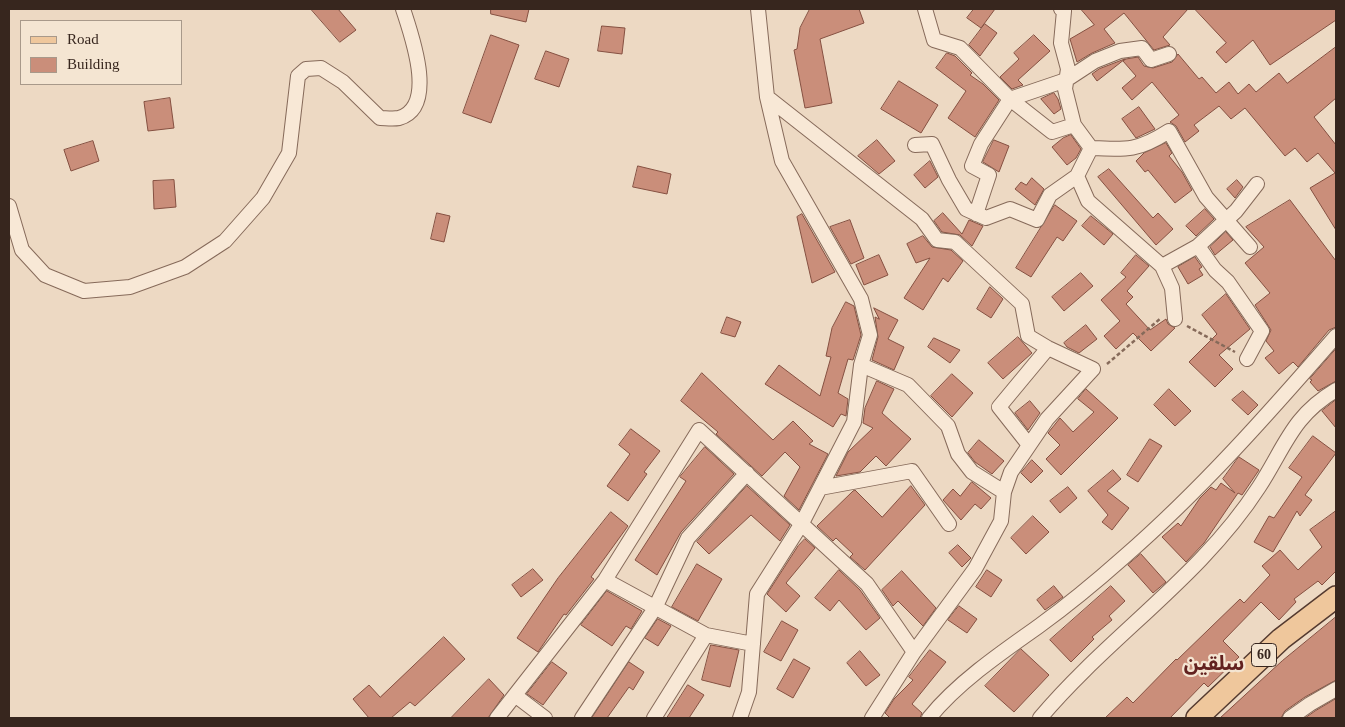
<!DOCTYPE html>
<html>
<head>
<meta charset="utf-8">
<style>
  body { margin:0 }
  #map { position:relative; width:1345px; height:727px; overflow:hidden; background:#edd9c3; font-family:"Times New Roman",serif }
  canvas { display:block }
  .frame { position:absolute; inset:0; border:10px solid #37261e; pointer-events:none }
  .legend { position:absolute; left:20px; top:20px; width:162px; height:65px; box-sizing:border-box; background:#f4e5d2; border:1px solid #a8998a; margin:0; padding:6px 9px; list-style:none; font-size:15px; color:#37261e }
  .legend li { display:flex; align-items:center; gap:10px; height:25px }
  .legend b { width:25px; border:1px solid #a8998a }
</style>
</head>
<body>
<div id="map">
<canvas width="1345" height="727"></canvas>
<div class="frame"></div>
<ul class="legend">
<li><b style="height:6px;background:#efc79c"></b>Road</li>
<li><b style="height:14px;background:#ca8e7a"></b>Building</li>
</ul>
</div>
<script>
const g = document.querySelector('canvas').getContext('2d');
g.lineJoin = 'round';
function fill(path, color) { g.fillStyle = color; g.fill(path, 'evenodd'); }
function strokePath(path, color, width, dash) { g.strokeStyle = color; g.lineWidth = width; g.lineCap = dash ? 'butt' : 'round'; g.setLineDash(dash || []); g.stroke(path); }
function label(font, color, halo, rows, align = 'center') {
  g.font = font + ' "Times New Roman","Noto Sans Arabic",serif'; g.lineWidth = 4.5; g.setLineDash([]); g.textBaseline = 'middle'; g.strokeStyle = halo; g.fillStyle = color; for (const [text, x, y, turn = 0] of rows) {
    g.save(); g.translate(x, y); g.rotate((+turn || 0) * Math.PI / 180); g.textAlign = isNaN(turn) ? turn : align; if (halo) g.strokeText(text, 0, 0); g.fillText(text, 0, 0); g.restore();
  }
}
const building = new Path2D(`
  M311,9h27l18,21 -16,12z
  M491,9h38l-3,13 -35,-8z
  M810,9h49l5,14 -44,16 12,64 -27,5 -11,-58 3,-1 3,-21z
  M974,9h21l-14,19 -14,-10z
  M1081,9h107l-25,28 7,8 -16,5 -30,-37 -20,16 11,14 -23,10 -15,9 -7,-23 24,-14z
  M1195,9h141v11l-66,45 -17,-25 -27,23 -10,-11 10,-9z
  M985,24l12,9 -17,23 -11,-11z
  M602,26l23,2 -3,26 -24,-3z
  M491,35l28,10 -28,78 -28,-10z
  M1034,35l16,16 -32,29 5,5 -11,4 -12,-12 19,-18 -5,-6z
  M1336,47v51l-22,19 22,28v85l-26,-42 25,-15 -17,-20 -11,9 -12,-14 -10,8 -40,-48 -14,11 -12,-13 -25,19 5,6 -14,11 -9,-16 -6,-4 9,-7 -27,-33 -20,18 -10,-12 14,-12 -13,-15 3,-2 12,-2 6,9 9,2 19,-6 6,-8 21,25 3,-2 14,16 13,-11 9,12 11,-10 7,8 23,-19 8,10z
  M546,51l23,8 -10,28 -24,-8z
  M947,53l8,3 17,17 -2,2 13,9 16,16 -24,37 -27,-19 18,-27 -30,-23z
  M1125,59l-28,22 -5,-7 7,-5z
  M899,81l39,24 -17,28 -40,-24z
  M1054,93l4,6 3,10 -7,5 -13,-15z
  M170,98l4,30 -26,3 -4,-29z
  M1139,107l16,22 -19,9 -14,-19z
  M1071,135l10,14 -5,9 -9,7 -15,-18 11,-9z
  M877,140l18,21 -16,13 -21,-18z
  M994,140l15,6 -10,26 -16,-10z
  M93,141l6,20 -28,10 -7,-21z
  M1166,143l6,10 -3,3 13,16 10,18 -17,13 -27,-33 -3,2 -9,-11 8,-8z
  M930,161l8,16 -13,11 -11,-13z
  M638,166l33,8 -4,20 -34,-7z
  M1109,169l44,49 5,-5 15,16 -17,16 -58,-68z
  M1032,178l12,11 -9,16 -20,-16 6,-7 5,3z
  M174,180l2,27 -22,2 -1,-28z
  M1237,180l6,7 -8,11 -8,-9z
  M1290,200l46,61v66l-7,3 -31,37 -5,-5 -14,12 -14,-16 9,-7 -8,-10 5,-11 -16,-25 15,-12 -25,-30 19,-16 -18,-20z
  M1055,205l22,16 -14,20 -6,-4 -26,40 -15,-9z
  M1205,209l9,10 -18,17 -10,-10z
  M437,213l13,3 -6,26 -13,-3z
  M943,213l19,21 7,-14 14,6 -11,20 -12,-11 -18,-3 -8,-11z
  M802,214l33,58 -23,11 -15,-66z
  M1091,216l22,18 -9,11 -22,-19z
  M850,220l14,38 -13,6 -21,-37z
  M1226,232l7,8 -18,15 -5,-8z
  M923,236l9,11 19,3 12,11 -15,21 -5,-4 -20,32 -19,-12 26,-40 -14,5 -9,-19z
  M879,255l9,20 -24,10 -8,-20z
  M1136,255l13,11 -22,25 6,6 -7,7 24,26 16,-11 2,5 7,4 -24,23 -18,-18 -17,16 -12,-13 16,-15 -19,-21 25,-23 -5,-4z
  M1195,257l7,10 -3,2 4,6 -15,9 -10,-17z
  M1081,273l12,13 -29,25 -12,-14z
  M990,287l13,12 -12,19 -14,-9z
  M1226,294l24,35 -31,26 14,14 -18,18 -26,-25 28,-28 -15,-19z
  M846,302l8,4 7,29 -8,25 -5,-1 -10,34 10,6 -2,17 -5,-2 -8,13 -68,-43 14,-19 41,31 11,-39 -5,-1 6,-28z
  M874,308l24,12 -10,19 16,8 -10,23 -22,-10 6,-23 -3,-20 4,2z
  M727,317l14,5 -6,15 -14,-4z
  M1086,325l11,14 -18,14 -12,-6 -3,-4z
  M1018,337l14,16 -29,26 -15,-16z
  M934,338l26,12 -10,13 -22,-16z
  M1336,349v32l-18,10 -8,-9 2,-2 -2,-1z
  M702,373l71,67 20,-19 20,20 -4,3 19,10 -29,56 -15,-14 16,-29 -15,-15 -23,24 -46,-42 2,-2 -37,-31z
  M952,374l21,19 -21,24 -21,-21z
  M877,381l17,8 -12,24 29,26 -25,27 -10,-10 -16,16 -24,4 12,-24 25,-24 -10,-5 2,-15z
  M1086,389l32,29 -57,57 -15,-16 14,-14 -12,-12 12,-15 13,14 21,-20 -16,-13z
  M1169,389l22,22 -16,15 -21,-21z
  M1243,391l15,14 -10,10 -16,-15z
  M1336,400v28l-14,-17z
  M1030,401l10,12 -12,17 -13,-17z
  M631,429l29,22 -16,21 3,2 -19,27 -21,-15 23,-32 -11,-9z
  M1313,436l23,17 -31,42 7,5 -12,16 -3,-5 -24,41 -19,-10 15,-26 5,2 28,-41 -13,-9z
  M1150,439l12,7 -24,36 -11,-7z
  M979,440l25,21 -12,13 -17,-12 -7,-9z
  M705,447l29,27 -53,58 -24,43 -22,-15 51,-79 -6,-4z
  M1239,457l20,13 -17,25 -4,-2 -34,50 -18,19 -24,-25 16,-14 3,3 19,-28 11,-11 5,3 5,-7 14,10 -12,-14z
  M1032,460l11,11 -12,12 -10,-10z
  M1113,470l8,9 -14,12 22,17 -17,22 -10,-8 6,-7 -20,-24z
  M972,482l19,16 -10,11 -6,-5 -14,16 -18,-20 10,-11 7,7z
  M747,486l43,39 -10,16 -29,-26 -42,39 -12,-12z
  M911,486l14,19 -60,65 -15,-13 3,-3 -17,-16 -3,3 -16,-15 36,-35 2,-1 27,27z
  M1068,487l9,11 -17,15 -10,-12z
  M1336,511v60l-14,14 -4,-4 -24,18 2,3 -17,18 -18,-18 -38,39 16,16 -31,30 -4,-4 -34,35h-65l22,-21 6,6 43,-44 1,1 63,-61 4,4 26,-28 -8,-9 18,-16 18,20 24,-23 -12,-17z
  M611,512l17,14 -37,51 3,2 -28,36 -2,-1 -26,38 -21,-14 41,-60z
  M1033,516l16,16 -23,22 -15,-16z
  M805,539l10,9 -29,35 14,13 -14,16 -19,-18 31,-48z
  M958,545l13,13 -9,9 -13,-14z
  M1141,554l25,28 -13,11 -25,-28z
  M697,564l25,15 -24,42 -26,-14z
  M533,569l10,11 -22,17 -9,-12z
  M839,570l21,20 20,28 -14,12 -27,-30 -9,11 -15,-13z
  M987,570l15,10 -11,17 -15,-10z
  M902,571l34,37 -13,18 -25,-25 -5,5 -11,-16z
  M1054,586l9,11 -18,13 -8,-10z
  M1111,586l14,15 -16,15 3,4 -20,17 2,2 -23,23 -21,-22z
  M607,591l35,20 -11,18 -5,-3 -14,20 -31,-21z
  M959,606l18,13 -10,14 -19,-13z
  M1336,617v63l-31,17 -20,14 -4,7h-61l62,-57z
  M658,619l13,7 -13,20 -13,-8z
  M782,621l16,9 -17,31 -17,-9z
  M444,637l21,22 -50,47 -5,-4 -19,16h-22l-16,-19 16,-14 11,12z
  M711,645l28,5 -9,37 -28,-7z
  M1021,649l28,26 -35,37 -29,-26z
  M930,650l16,12 -34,42 10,9 -2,5h-30l-5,-5 9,-14 19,-19 -4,-3z
  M860,651l20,24 -14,11 -19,-23z
  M794,659l16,9 -17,30 -16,-9z
  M552,662l15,11 -24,32 -16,-11z
  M629,662l15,10 -11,18 -4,-3 -22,31h-15z
  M489,679l15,16 -16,23h-37z
  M688,685l16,10 -15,23h-22z
  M1336,699v19h-31l10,-7z`);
fill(building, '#ca8e7a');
strokePath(building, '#855041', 1);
const minor = new Path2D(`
  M925,9l9,31 26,8 50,51 42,33 22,-7
  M1061,9l3,2 -3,32 7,26 -3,20 9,36 17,23
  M767,97l155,122 15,21 18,2 67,62 6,32 20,12 45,21 -46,50 -36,53 -7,20 -3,29 -26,48 -61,83 -42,66
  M915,145l17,-1 17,36 17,29 20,9 24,-9 27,11 13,-25 27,-19 14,-28c36,2 47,3 78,-17l37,66 44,50
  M1077,176l11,25 74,65 10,22 3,31
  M9,206l13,44 23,25 39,16 46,-4 55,-20 40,-26 38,-43 26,-45 9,-77 8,-7 15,-1 22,14 37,36c5,0 13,1 19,0 39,-11 12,-84 4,-109
  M976,214l13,-39 -17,-9 9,-22 29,-45 56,-19 29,-19 25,-10 22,-3 9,12 18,-6
  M1198,246l17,24 13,12 34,49 -15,28
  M1162,266l36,-20 38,-35 21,-27
  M861,365l47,20 40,41 10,28 14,18 32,20
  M1029,445l-30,-38 49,-59
  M820,488l92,-17 37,53
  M605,580l101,55 47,9
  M516,696l29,22
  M497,718l108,-138 94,-150 168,154 47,68
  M582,718l73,-110 33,-70 59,-65
  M654,718l52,-83
  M740,718l9,-26 8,-98 45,-71 52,-101 7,-57 9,-30 -9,-36 -79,-138 -15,-64 -9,-88
  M929,718c28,-35 73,-66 110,-92 29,-21 58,-45 85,-69 77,-67 145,-144 212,-221
  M1040,718c69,-82 161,-141 219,-231 26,-40 33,-71 77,-97
  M1290,718l20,-14 26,-15`);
const primary = new Path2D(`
  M1197,718l84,-79 55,-42`);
strokePath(minor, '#866a5a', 16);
strokePath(primary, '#543a2f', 24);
strokePath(new Path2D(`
  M1187,326l48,26
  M1107,364l54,-46`), '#866a5a', 2.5, [4, 2.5]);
strokePath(minor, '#f8e8d6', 14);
strokePath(primary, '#efc79c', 21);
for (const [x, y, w] of [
  [1264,655,25]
]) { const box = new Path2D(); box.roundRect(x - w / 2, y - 11.5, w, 23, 4); g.fillStyle = '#f4e5d2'; g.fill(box); strokePath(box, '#37261e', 1); }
label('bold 14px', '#37261e', null, [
  ["60",1264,655]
]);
label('bold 20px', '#62211f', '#f4e5d2', [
  ["سلقين",1214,665]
]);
</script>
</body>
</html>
